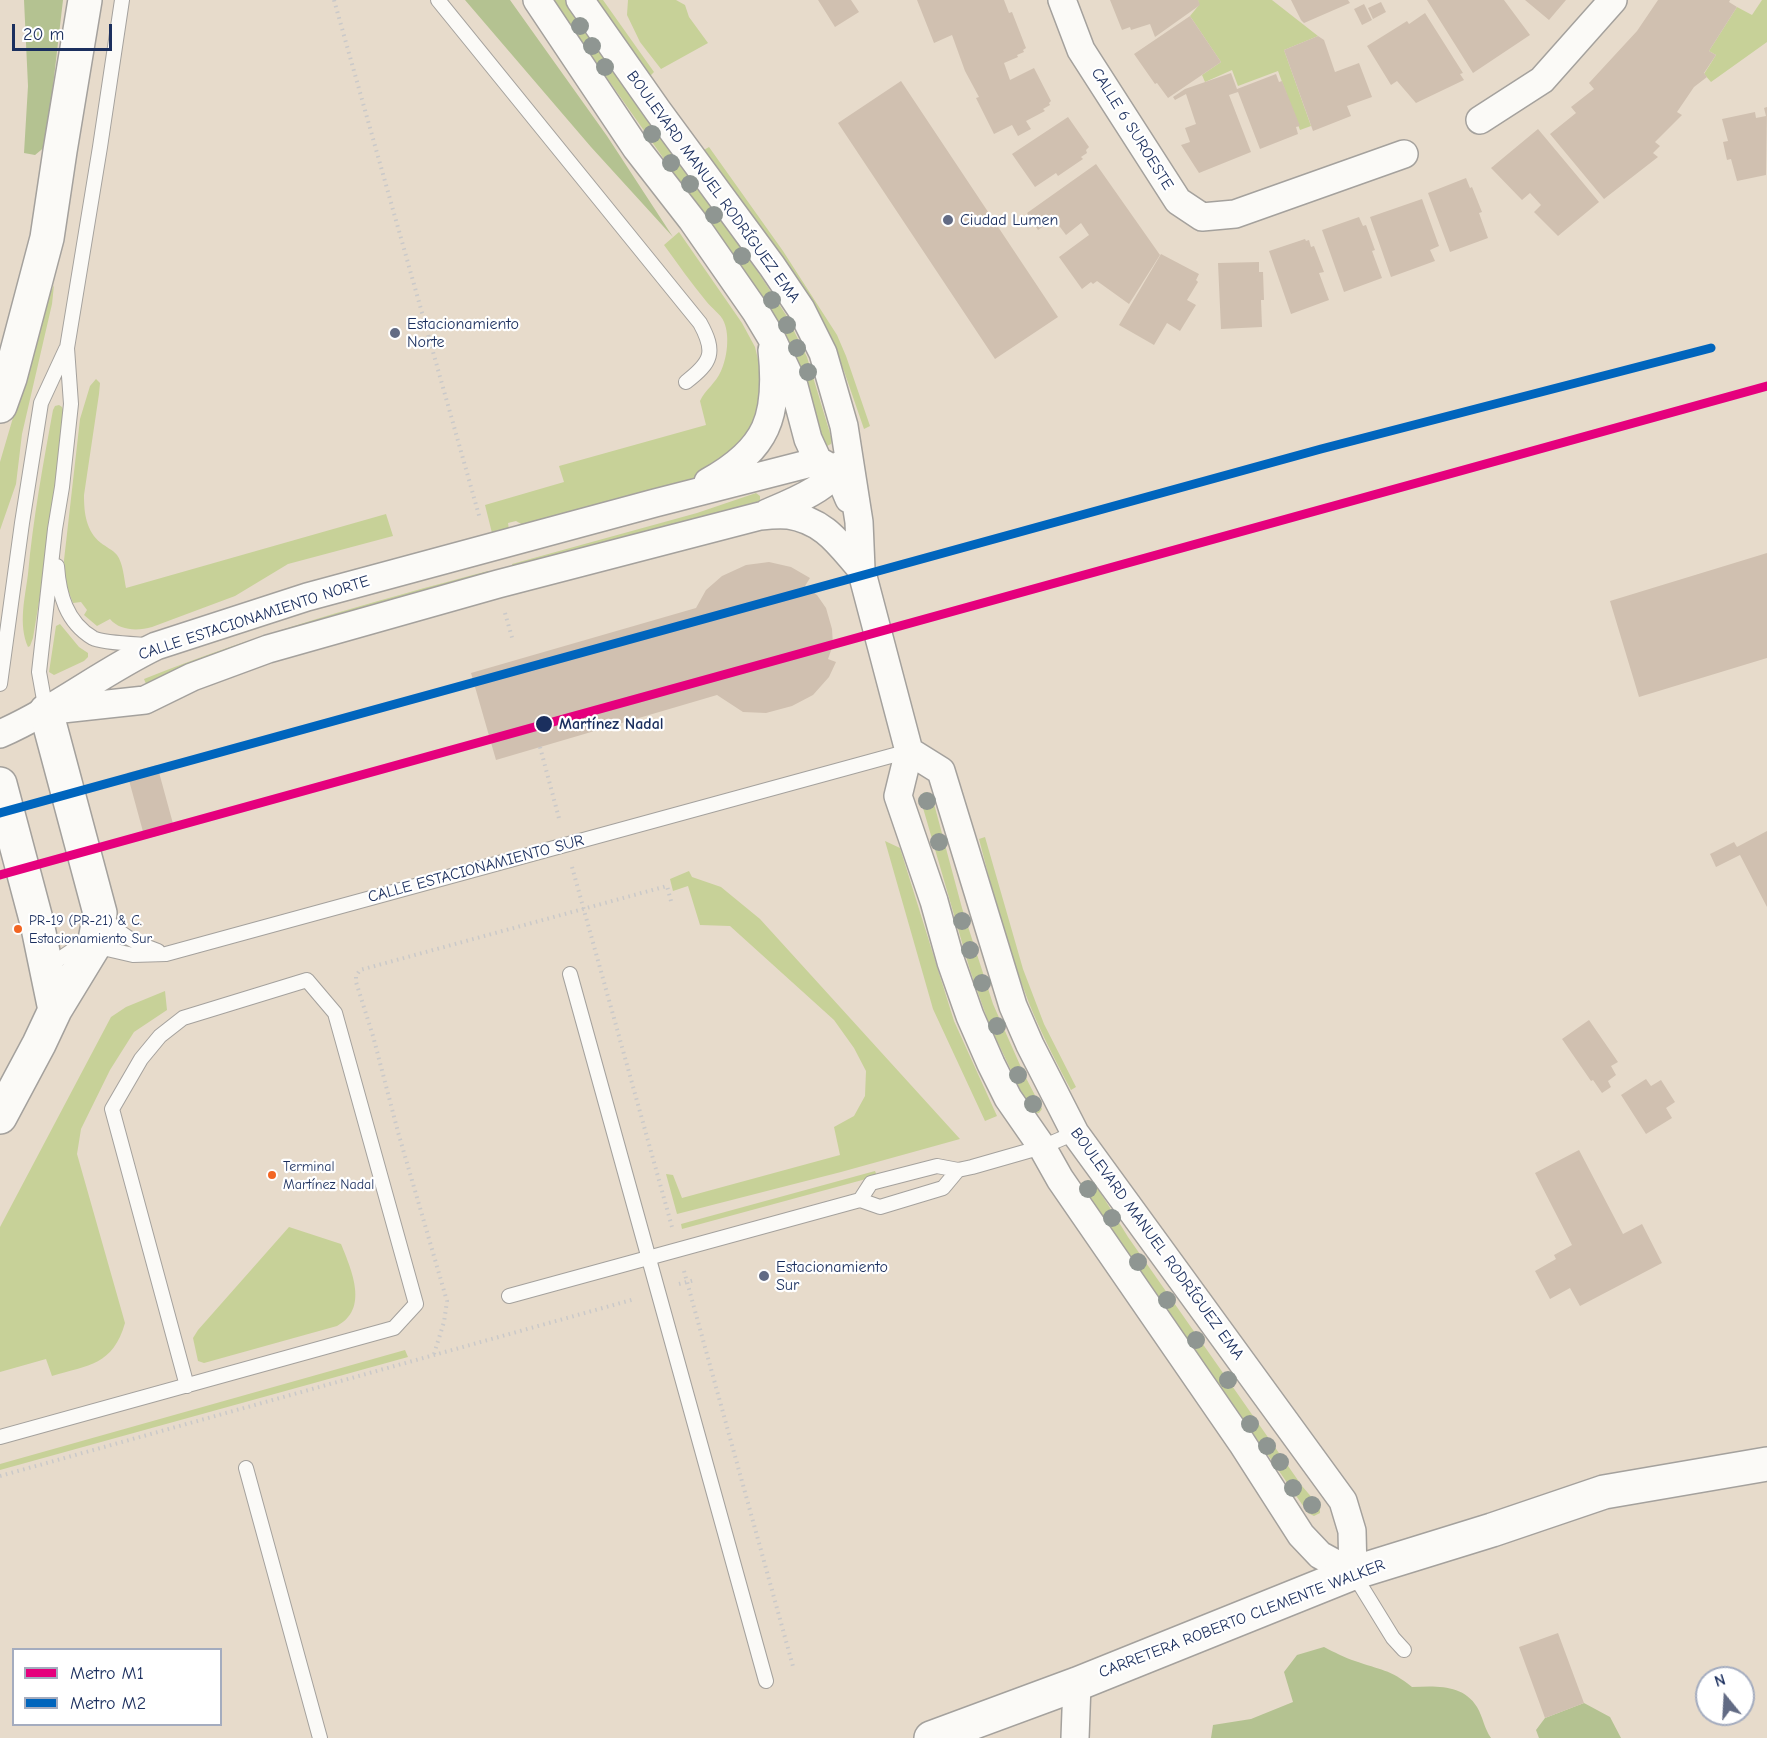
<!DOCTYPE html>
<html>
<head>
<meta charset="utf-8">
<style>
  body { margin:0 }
  #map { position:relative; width:1767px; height:1738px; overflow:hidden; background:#e7dbcb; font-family:"Comic Neue",sans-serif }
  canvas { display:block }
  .legend { position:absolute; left:12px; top:1648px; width:210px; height:78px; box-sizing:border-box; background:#fff; border:2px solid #a4acbf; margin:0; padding:8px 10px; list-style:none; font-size:18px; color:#1b2f5e }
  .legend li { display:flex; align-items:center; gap:12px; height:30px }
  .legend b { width:30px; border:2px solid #a4acbf }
  .north { position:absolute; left:1695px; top:1666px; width:60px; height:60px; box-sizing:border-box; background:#fff; border:2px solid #a4acbf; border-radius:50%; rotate:342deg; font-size:16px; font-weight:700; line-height:24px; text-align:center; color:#1b2f5e }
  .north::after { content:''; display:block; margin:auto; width:21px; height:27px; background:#626b84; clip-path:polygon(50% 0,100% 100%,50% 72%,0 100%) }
  .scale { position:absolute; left:12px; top:24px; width:100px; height:27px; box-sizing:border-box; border:3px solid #1b2f5e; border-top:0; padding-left:8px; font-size:18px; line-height:21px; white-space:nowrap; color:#1b2f5e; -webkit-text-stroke:4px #fff; paint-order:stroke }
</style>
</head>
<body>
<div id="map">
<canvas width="1767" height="1738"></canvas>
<ul class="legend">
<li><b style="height:8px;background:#e5007d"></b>Metro M1</li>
<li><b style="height:8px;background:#0065bd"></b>Metro M2</li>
</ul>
<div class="north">N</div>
<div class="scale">20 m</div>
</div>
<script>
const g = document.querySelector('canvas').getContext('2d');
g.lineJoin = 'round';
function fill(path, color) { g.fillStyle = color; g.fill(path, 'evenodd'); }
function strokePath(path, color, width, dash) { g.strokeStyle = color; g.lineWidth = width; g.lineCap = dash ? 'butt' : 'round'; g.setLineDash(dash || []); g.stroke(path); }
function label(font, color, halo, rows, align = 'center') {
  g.font = font + ' "Comic Neue",sans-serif'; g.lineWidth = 4.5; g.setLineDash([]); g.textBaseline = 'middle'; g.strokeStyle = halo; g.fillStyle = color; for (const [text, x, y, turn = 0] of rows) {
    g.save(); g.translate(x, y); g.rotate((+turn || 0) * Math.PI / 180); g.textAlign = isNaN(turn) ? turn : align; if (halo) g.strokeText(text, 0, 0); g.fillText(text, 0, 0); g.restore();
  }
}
fill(new Path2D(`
  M552,0h13l193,272 28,43 21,42 25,83 -1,4 -4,2 -3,-4 -91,-185z
  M593,0h10l51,72 -6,6z
  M628,0h48l9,5 4,12 19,26 -47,26 -21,-27 -13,-27z
  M1198,0h74l46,36 -34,14 27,76 -11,4 -22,-59 -40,15 -6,-16 -27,12 -3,-7 19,-13 -31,-46 9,-11z
  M1762,0h5v42l-56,40 -7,-8 12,-19 -7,-4 28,-44 15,8z
  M709,147l74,104 54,84 9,21 24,70 -6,3 -20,-58 -9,-22 -133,-198z
  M679,232l63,91 13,24 7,29 -4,35 -13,29 -39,35 -183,50 -7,-4 -8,2 1,6 -17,4 -7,-28 79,-23 -5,-16 147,-41 -6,-24c5,-11 16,-18 21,-30 6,-13 9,-35 3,-49 -3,-8 -13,-14 -18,-21 -15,-18 -28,-37 -42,-56z
  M54,285l-2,19 -30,130 -6,50 -16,46v-68l48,-164z
  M96,379l4,4 -1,11 -15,101c0,18 2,36 17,48 5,4 12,7 16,12 6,8 7,23 9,33l260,-74 7,22 -105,28 -53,32 -83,31c-14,4 -32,4 -42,-8l-13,7 -13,-11 3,-5 -6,-8 -8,1 -7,-18 -3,-16 17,-150 10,-33z
  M59,405l3,2 2,5 -8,86 -23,140 -3,8 -2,1c-10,-23 -3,-49 0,-73 5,-55 15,-109 25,-164l2,-4z
  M756,493l4,3v6l-247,68 -1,-6 185,-51z
  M488,571l1,5 -305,93 -38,15 -2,-5c112,-45 227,-77 344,-108z
  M60,624l19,23 9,6v4l-4,4 -30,14 -5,-3 7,-46z
  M925,792l5,2 3,6 29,108 31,96 31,70 18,35 -3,4 -5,1 -4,-4 -41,-86 -19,-54 -49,-169 1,-6z
  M985,837l38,132 21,55 32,63 -5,3c-15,-28 -30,-57 -42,-87 -21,-54 -36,-109 -50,-164z
  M885,841l15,7 54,173 43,95 -12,5 -52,-112z
  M689,871l3,6 29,10 39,32 200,220 -119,33 -164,42 -11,-40 7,1 9,23 158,-43 -6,-28 20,-11 11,-20 1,-25 -12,-23 -20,-28 -104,-94 -30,-1 -12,-39 -15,5 -3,-12z
  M165,991l2,19 -33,22 -24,38 -29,59 -4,25 48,169c-12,42 -36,42 -73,53l-6,-17 -46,13v-145l111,-210 15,-10z
  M875,1171l2,5 -195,53 -1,-5z
  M1089,1180l8,7 31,50 174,249 18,21v6l-6,3 -6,-3 -152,-220 -75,-102v-8z
  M289,1227l52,17c11,27 28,65 -4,82l-133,37 -6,-2 -5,-23 5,-8z
  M405,1350l3,7 -408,113v-6z`), '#c7d198');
fill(new Path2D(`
  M24,0h39l-17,146 -11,9 -11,-2 4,-67z
  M465,0h45l97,136 66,101 -82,-90z
  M1324,1647c10,5 21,11 31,14 25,9 35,8 57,26 24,-1 51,-3 65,20 6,10 7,21 14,31h-280l2,-13 38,-6 42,-17 -9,-30 13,-17z
  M1584,1703l26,14 11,21h-82l-3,-8 9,-12z`), '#b4c291');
fill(new Path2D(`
  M818,0h33l8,12 -24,15z
  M917,0h87l5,13 3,-1 14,36 -3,2 1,2 -7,3 1,2 -14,6 6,17 24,-12 17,33 -2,2 1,2 -7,4 2,2 -19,10 5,8 -13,7 -6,-11 -18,9 -18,-36 3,-1 -14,-26 -13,-36 -18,8z
  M1110,0h88l2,5 -45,32 -5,-13 -19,6 -1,-3 -8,3z
  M1291,0h57l2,3 -46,20 -3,-3z
  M1427,0h77l26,35 -57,38z
  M1525,0h41l-17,20z
  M1658,0h72l-1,2 8,5 -28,44 7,4 -12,18 3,4 -13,10 -17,25 5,3 -27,27 5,4 -7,7 5,4 -54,42 -54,-65 26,-21 -5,-6 23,-18 -5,-6 48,-52z
  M1381,2l5,10 -13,7 -5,-11z
  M1364,4l8,16 -10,5 -8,-16z
  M1425,13l38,60 -3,1 4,6 -48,23 -19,-22 -6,4 -24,-39 40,-25 2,3z
  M1190,16l31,46 -53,36 -11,-15 -2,1 -21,-30z
  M1318,36l6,4 11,32 24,-9 13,34 -25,9 4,10 -38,15 -29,-81z
  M1231,73l6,16 39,-15 3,8 3,-1 18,45 -4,1 2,7 -38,15 -22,-57 -9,3 22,57 -52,21 -18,-28 9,-3 -5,-14 11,-4 -10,-30 -11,6 -2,-3 12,-8z
  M901,81l157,236 -63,42 -157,-236z
  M1767,107l-1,68 -29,6 -6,-22 -4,1 -4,-18 5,-1 -6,-22 33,-7 1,6 10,-2 -2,-8z
  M1068,117l21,30 -3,3 1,3 -6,4 2,2 -25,17 -2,-3 -21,14 -23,-33z
  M1538,129l61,73 -41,34 -24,-24 7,-7 -11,-12 -8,7 -31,-32z
  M1096,164l64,91 -31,49 -32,-23 -4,3 -2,-2 -9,7 -23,-32 30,-22 -8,-12 -15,12 -12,-16 -16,11 -11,-17z
  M1466,178l4,10 2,-1 10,25 -3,1 9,25 -38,14 -22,-59z
  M1422,199l17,47 -9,4 5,11 -44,16 -21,-60z
  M1359,217l4,9 3,-1 9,25 -3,1 10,27 -38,14 -22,-62z
  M1305,239l1,2 3,-1 2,7 3,-1 10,26 -5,1 10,27 -38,14 -22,-63z
  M1161,254l38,20 -3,6 2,2 -11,18 9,5 -16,26 -13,-8 -13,22 -35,-20z
  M1259,262v10h4l1,28h-3l1,27 -41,2 -3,-66z
  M1767,553v105l-128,39 -29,-96z
  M769,562l22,5 19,11 -5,8 12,9 9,13 6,21 1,16 -5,14 8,3 -7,15 -16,18 -21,11 -26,7 -23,-1 -26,-17 -221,65 -25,-87 225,-65 10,-18 16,-14 24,-11z
  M157,765l18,66 -30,8 -18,-66z
  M1767,831v76l-27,-52 -24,12 -6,-13 24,-12 3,5z
  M1589,1020l29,42 -7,4 5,9 -8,6 3,6 -9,6 -9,-13 -2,1 -29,-42z
  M1646,1079l5,7 10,-6 14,22 -9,6 6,10 -26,16 -25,-39z
  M1579,1150l44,84 19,-10 20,39 -82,43 -10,-18 -20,11 -15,-28 21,-12 -2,-4 18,-10 -37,-72z
  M1558,1633l26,70 -39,15 -26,-71z`), '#d0c0b0');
const lane = new Path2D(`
  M438,0l262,323c16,29 12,39 -14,59
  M57,566c2,28 9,56 36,72 9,5 43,6 55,7
  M0,684l22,-161 19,-120 25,-54
  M46,711l-7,-39 16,-143 7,-42 9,-83 -4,-56 33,-201 22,-147
  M102,915c18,20 31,27 56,36
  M48,971l7,-9 19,-13 20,-3 39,9 33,-1 743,-203
  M570,974l196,707
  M860,1200l11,-17 66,-17 21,4 14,-3 70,-20 33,-14
  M509,1296l351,-96 20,7 63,-19 15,-18
  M0,1437l394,-109 22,-24 -81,-291 -28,-33 -124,38 -23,18 -19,23 -29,50 75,277
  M246,1468l74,270
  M1353,1573l40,65 11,12`);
const street = new Path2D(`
  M537,0l99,148 56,72 64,92 15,25 23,49 14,53 17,37
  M580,0l78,111 114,155 29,43 22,44 21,73 15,96 2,47 48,182 32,20 72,235 17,39 45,88 268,368 9,30 1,42 -33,-18 -19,-20 -59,-92 -182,-264 -18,-32 -34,-49 -17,-34 -21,-48 -19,-54 -17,-61 -36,-105 11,-45
  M1062,0l19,50 97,151 24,16 33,-3 169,-60
  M1480,120l62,-40 71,-80
  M708,482c60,-33 71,-66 64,-132
  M767,513c19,-8 66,-26 71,-47
  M53,710l92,-10 47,-23 76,-28 230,-65 262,-68c9,-1 19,-2 28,-1 37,6 51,29 73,54
  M0,734c55,-24 102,-62 156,-88l151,-49 348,-94 164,-42c20,10 22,19 30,38
  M1075,1738l2,-54`);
const secondary = new Path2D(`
  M0,784l37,139 18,87
  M0,1117l39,-73 16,-34 39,-64 6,-33 -54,-202
  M931,1738l146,-54 276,-111 139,-43 112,-38 163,-28`);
const primary = new Path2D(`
  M0,406l10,-28 37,-140 13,-87 25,-151`);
strokePath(lane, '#a4a19d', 16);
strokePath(street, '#a4a19d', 30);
strokePath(secondary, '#a4a19d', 36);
strokePath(primary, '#a4a19d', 36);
strokePath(new Path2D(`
  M334,0l146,519
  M505,613l8,28
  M540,747l20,75
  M572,867l100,360
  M684,1271l110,399
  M679,1284l16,-4
  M434,1354l10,-32 3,-21 -49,-169 -25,-96 -17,-54v-6l4,-6 307,-84 4,15
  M0,1476l635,-177`), '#cac9c9', 4, [1.5, 4.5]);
strokePath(lane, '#fbfaf7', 14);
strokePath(street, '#fbfaf7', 27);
strokePath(secondary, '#fbfaf7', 33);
strokePath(primary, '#fbfaf7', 33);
strokePath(new Path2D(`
  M0,875l1767,-489`), '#e5007d', 9);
strokePath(new Path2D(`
  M0,813l1321,-364 390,-101`), '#0065bd', 9);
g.fillStyle = '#8f9692';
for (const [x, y] of [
  [580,26],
  [592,46],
  [605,67],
  [652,134],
  [671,163],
  [690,184],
  [714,215],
  [742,256],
  [772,300],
  [787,325],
  [797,348],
  [808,372],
  [927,801],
  [939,842],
  [962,921],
  [970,950],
  [982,983],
  [997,1026],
  [1018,1075],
  [1033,1104],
  [1088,1189],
  [1112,1218],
  [1138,1262],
  [1167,1300],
  [1196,1340],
  [1228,1380],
  [1250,1424],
  [1267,1446],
  [1280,1462],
  [1293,1488],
  [1312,1505]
]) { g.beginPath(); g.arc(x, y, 9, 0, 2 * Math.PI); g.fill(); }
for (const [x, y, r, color] of [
  [948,220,6,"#626b84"],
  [395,333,6,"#626b84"],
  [544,724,9,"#1b2f5e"],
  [18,929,5,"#f26522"],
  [272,1175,5,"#f26522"],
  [764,1276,6,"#626b84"]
]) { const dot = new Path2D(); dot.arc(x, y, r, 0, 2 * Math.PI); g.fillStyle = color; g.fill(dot); strokePath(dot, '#fff', 2); }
label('14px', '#1b2f5e', '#fff', [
  ["PR-19 (PR-21) & C.",29,921],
  ["Estacionamiento Sur",29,939],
  ["Terminal",283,1167],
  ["Martínez Nadal",283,1185]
], 'left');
label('16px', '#1b2f5e', '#fff', [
  ["CALLE 6 SUROESTE",1132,129,58],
  ["BOULEVARD MANUEL RODRÍGUEZ EMA",713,187,54],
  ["CALLE ESTACIONAMIENTO NORTE",254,618,-18],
  ["CALLE ESTACIONAMIENTO SUR",476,869,-15],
  ["BOULEVARD MANUEL RODRÍGUEZ EMA",1157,1244,54],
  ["CARRETERA ROBERTO CLEMENTE WALKER",1242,1619,-21]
]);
label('16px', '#1b2f5e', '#fff', [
  ["Ciudad Lumen",960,220],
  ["Estacionamiento",407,324],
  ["Norte",407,342],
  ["Estacionamiento",776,1267],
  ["Sur",776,1285]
], 'left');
label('bold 16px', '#1b2f5e', '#fff', [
  ["Martínez Nadal",559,724]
], 'left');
</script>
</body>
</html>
